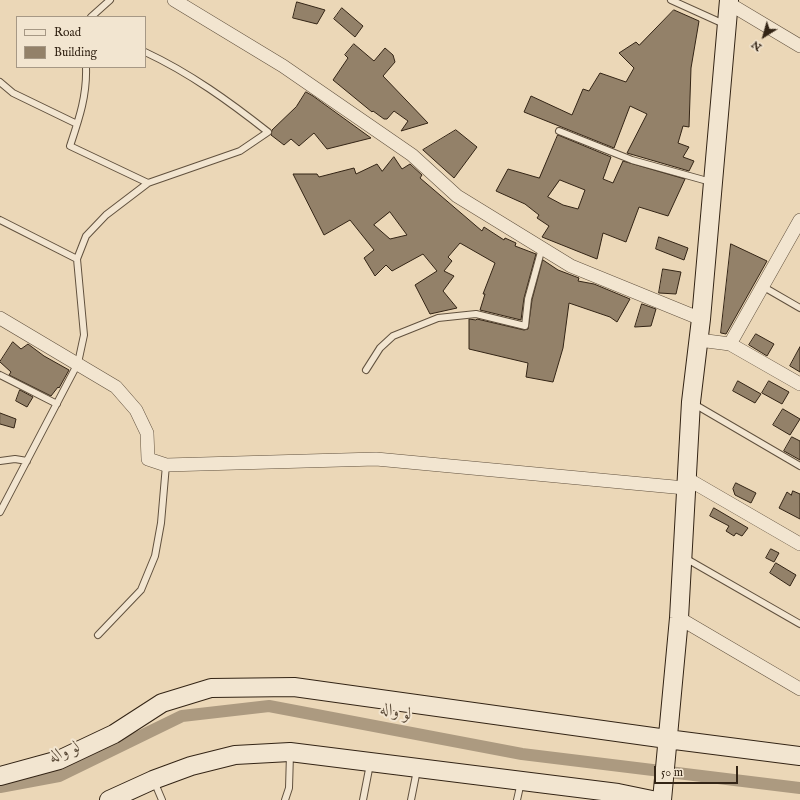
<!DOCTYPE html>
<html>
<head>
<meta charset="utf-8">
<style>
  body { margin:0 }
  #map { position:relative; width:800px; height:800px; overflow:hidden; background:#ebd7b7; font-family:"IM FELL English",serif }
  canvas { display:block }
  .legend { position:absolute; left:16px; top:16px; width:130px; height:52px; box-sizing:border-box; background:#f2e5d0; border:1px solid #a69885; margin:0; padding:5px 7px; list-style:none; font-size:12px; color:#332415 }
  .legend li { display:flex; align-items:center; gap:8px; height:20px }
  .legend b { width:20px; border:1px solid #a69885 }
  .north { position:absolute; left:744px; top:16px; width:40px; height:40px; -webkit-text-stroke:3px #f2e5d0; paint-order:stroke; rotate:217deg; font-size:11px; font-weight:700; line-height:16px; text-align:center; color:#332415 }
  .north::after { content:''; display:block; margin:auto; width:14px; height:18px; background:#332415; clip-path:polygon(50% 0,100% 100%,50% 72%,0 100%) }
  .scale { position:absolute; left:654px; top:766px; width:84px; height:18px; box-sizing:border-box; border:2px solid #332415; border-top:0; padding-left:5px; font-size:12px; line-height:14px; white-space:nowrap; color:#332415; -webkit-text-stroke:3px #f2e5d0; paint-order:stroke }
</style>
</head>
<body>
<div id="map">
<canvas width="800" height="800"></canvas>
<ul class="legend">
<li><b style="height:5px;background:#f2e5d0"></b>Road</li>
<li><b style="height:11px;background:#938169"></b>Building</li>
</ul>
<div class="north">N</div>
<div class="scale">50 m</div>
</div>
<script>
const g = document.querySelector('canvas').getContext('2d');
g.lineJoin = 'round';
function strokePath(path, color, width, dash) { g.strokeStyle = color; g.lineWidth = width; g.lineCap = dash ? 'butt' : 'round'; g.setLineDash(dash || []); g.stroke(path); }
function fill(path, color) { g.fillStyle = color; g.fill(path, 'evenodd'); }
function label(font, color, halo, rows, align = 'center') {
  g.font = font + ' "IM FELL English",Amiri,serif'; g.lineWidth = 4; g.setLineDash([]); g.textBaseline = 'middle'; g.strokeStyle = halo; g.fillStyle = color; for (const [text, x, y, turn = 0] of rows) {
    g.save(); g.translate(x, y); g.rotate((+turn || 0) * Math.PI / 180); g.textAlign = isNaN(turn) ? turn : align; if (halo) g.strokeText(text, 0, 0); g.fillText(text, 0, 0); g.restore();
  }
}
strokePath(new Path2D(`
  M0,787l59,-11 123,-60 87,-10 253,48 278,34`), '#ac9a80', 12);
const building = new Path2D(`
  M297,2l28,8 -8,14 -24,-6z
  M342,8l21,18 -8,11 -21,-18z
  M674,10l25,11 -8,47 -2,59 -6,-1 -5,17 11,4 -6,10 11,4 -5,10 -62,-18 20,-39 -17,-8 -16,42 -90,-36 7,-16 41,19 11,-26 6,2 11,-18 26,9 8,-14 -15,-15 17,-11 3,3z
  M354,44l20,17 11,-13 8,7 2,7 -12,14 45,47 -27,8 7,-10 -14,-10 -7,8h-3l-11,-8 -1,1 -39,-32 15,-22 -3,-3z
  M306,92l7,4 58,42 -44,11 -13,-16 -15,13 -8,-7 -7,6 -13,-10 1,-5 24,-23z
  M456,130l21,17 -23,31 -31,-28z
  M558,135l53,22 -8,22 10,4 10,-22 62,18 -17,37 -29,-9 -13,35 -23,-9 -6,26 -55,-22 7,-11 -12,-8 2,-3 -14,-11 -29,-13 12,-22 31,9zM560,180l25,10 -7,19 -15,-4 -15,-8z
  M394,157l8,12 8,-5 12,11 -2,3 62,53 2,-4 20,13 1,-2 11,5 -1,3 21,8 -12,44 -3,22 -41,-10 5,-16h-2l12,-31 -35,-20 -12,14 4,4 -8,10 10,5 -11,15 14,17 -27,6 -15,-29 22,-14 -14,-17 -31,17 -6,-6 -11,11 -11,-18 10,-8 -24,-30 -26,15 -31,-61h24l2,3 35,-9 2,6 21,-10 5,7zM390,212l17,23 -17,4 -16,-14z
  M659,237l29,11 -4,12 -28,-11z
  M731,244l36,17 -41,73 -5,-1z
  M543,260l15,10 21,8 -1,3 16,3 36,15 -13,23 -7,-5 -41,-14 -6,45 -10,34 -27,-5 2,-14 -59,-14v-30l7,1 1,-1 47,11 4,-1 4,-29z
  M663,269l18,3 -5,22 -17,-1z
  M642,304l14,5 -5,17 -16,1z
  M756,334l18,10 -7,12 -18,-11z
  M13,342l8,7 7,-5 16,12 25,14 -10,18 -1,-1 -7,9 -42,-21 2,-3 -11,-10z
  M800,347v25l-10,-6z
  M738,381l23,13 -6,9 -22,-12z
  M769,381l20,11 -7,12 -20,-11z
  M20,390l13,7 -6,10 -11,-6z
  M783,409l17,10 -10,16 -17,-10z
  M0,413l16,6 -2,9 -14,-4z
  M792,437l8,4v19l-16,-9z
  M736,483l20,10 -5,10 -16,-8 -2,-6z
  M793,491l7,3v25l-21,-11 8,-16 4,3z
  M714,508l34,20 -6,8 -6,-3 -2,3 -8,-5 3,-5 -19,-10z
  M771,549l8,4 -5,9 -8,-4z
  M776,563l20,12 -6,11 -20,-13z`);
fill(building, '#938169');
strokePath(building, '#332415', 1);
const lane = new Path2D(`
  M671,0l53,24
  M91,17l19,-17
  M86,67c1,29 -7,52 -16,79l78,37
  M0,82l13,11 64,31
  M559,131l73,29 79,22
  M0,220l77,39
  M762,286l38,22
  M366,370l14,-22 13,-12 45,-18 38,-4 49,12 3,-27 14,-51
  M0,375l57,29
  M694,404l106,62
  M0,461l15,-2 12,2
  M0,512l78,-149 6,-28 -7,-76 9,-23 20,-21 42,-32 92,-32 28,-19c-38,-30 -78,-59 -123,-80
  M685,558l115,66
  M98,635l43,-45 14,-34 6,-33 5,-58
  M154,781l8,19
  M285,800l4,-12 1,-34
  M363,800l7,-36
  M411,800l6,-30
  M517,800l4,-18`);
const street = new Path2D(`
  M174,0l109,66 129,89 45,41 114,70 130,53
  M728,3l72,43
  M0,318l116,69 20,23 11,23 1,26 18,6 210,-6 309,29
  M699,340l31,4 70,-124
  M730,344l70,40
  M686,478l114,66
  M679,618l121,71`);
const secondary = new Path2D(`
  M0,776l59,-16 55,-26 48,-31 49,-15 83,-1 373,52 133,17
  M109,800l44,-20 38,-14 44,-11 55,-3 328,41 34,7
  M662,800l17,-182 12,-216 10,-83 28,-319`);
strokePath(lane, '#61513e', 8);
strokePath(street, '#61513e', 14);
strokePath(secondary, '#332415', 20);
strokePath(lane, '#f2e5d0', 6);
strokePath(street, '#f2e5d0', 13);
strokePath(secondary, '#f2e5d0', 18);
label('italic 17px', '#5d4d3a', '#f2e5d0', [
  ["لو واله",396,713,11],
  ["لو واله",65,753,-23]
]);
</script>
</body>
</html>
